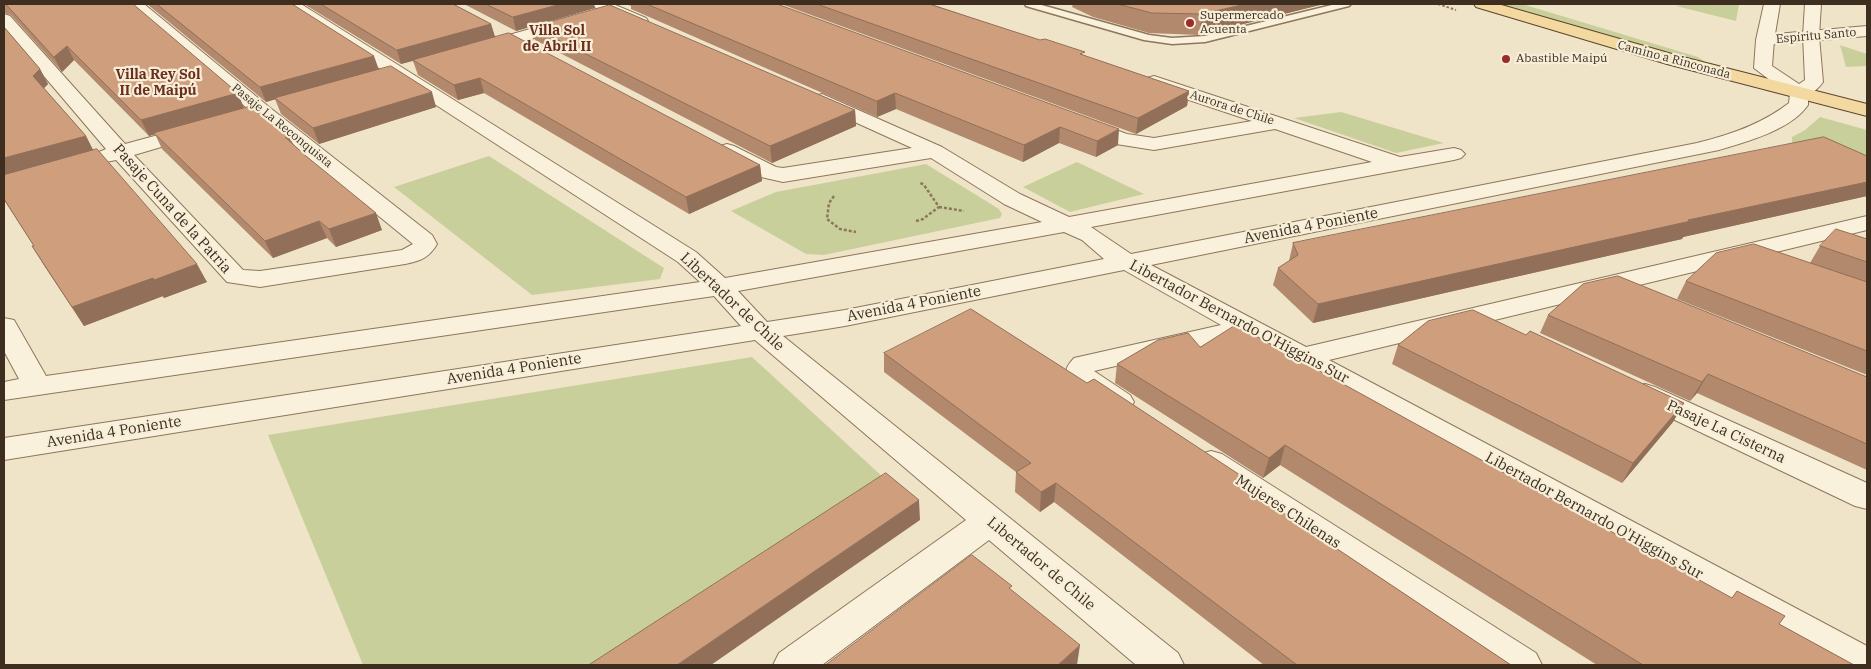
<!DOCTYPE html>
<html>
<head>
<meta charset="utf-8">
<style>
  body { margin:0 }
  #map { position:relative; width:1871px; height:669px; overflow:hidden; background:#f0e4c8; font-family:"IBM Plex Serif",serif }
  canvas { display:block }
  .frame { position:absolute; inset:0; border:5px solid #3d2e20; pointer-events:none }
</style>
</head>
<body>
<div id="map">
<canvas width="1871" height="669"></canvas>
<div class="frame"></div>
</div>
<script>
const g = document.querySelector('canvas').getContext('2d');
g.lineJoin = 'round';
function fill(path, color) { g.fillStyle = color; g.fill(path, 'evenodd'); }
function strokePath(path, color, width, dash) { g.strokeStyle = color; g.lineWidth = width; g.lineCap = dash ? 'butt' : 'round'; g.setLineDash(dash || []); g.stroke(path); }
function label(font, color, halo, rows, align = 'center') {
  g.font = font + ' "IBM Plex Serif",serif'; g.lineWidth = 4.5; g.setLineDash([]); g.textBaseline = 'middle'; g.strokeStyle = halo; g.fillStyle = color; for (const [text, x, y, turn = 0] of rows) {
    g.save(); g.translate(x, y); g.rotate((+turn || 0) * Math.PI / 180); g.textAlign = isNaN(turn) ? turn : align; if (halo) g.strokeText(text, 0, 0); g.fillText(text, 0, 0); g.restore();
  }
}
fill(new Path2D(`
  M1494,4h28l176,53 6,4 -5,2 -21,-6z
  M1689,4h50l-3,17 -60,-15z
  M1840,45l27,9v12l-21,1z
  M1341,112l103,31 -48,10 -102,-35z
  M1820,117l47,13v35l-75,-22v-6l13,-7z
  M489,156l175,112 -4,11 -128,16 -138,-108z
  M1077,162l67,32 -74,18 -47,-25z
  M926,164l73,45 3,5 -2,4 -176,37 -18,-1 -75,-43 45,-19z
  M752,357l132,121 -287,187h-234l-95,-230z`), '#c9cf9b');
const service = new Path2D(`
  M1025,4h13l111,31 23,3 33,-2 131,-32h15l-2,2 -144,36 -33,2 -28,-4 -118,-34z`);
const minor = new Path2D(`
  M127,4h17l125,103 163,128 5,9c-8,14 -17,17 -32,20l-145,23 -33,-5 -111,-122 -10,2 -7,-2 -4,-4 4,-4 7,-3 -102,-120v-15l6,2 115,128 70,-19 7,2 3,4 -3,4 -68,20 109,115 17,1 142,-21 11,-6 -158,-129z
  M283,4h18l395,248 29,26 317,-56 -38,-18 -73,-46 -148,24 -22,-5 -41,-23 -3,-4 3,-4 7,-2 7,2 42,21 7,1 129,-20 -97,-44 -3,-4 3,-4 7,-2 120,53 78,47 49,23 303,-55 -97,-33 -121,21 -38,-6 -40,-16 -3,-4 3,-4 7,-2 44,16 27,4 98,-17 -105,-35 -2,-4 2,-4 7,-2 246,81 54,-9 7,2 4,4 -4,4 -7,2 -363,67 40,27 566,-111c33,-8 65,-19 92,-40l1,-10 2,-4 7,-2 7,2 2,4v12c-17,25 -62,37 -89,45l-568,115 155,82 561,-131v14l-538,130 538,286v19h-36l-589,-328 -148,34 36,24 4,7 -4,7 -11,3 -11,-3 -38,-28c-7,-10 -3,-15 4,-23l147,-33 -97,-55 -279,56 -62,10 395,317 6,12h-48l-147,-125 -167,125h-49l6,-12 187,-133 -211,-180 -751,120v-22l737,-112 -27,-30 -710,104v-18l15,-3 -15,-28v-33l10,2 32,56 654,-94 -22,-20 -393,-255zM1064,232l18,8 22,19 -259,51 -78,12 -29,-31z
  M592,4h21l33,14 2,3 -2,3h-12l-40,-17z
  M569,18l6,2 2,3 -2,3 -92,27 -6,-1 -3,-4 3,-4z
  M1867,26v10l-102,9 -6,-1 -3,-4 3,-4 6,-1z
  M1645,384l10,3 212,96v26l-12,-3 -220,-105 -5,-7 5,-7z
  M1211,451l11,3 314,199 6,12h-51l-291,-195 -5,-8 5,-8z`);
const tertiary = new Path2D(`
  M1764,4h16l-6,36 -2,26 27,18 6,-4 -2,-44 2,-32h16l-2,32 4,46c-7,10 -19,18 -31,15l-38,-29 2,-28z`);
const primary = new Path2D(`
  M1474,4h24l181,52 188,48v12l-200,-52 -191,-57z`);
strokePath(service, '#8d765c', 3);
strokePath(minor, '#8d765c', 2);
strokePath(tertiary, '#8d765c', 2);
strokePath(primary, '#5b4430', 2);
strokePath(new Path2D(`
  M1438,4l18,6`), '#8d765c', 2, [2.5, 2]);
strokePath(new Path2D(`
  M834,196l-5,7 -2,16 13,10 16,3
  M939,207l25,4
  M916,221l7,-2 16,-12 -15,-22 -5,-3`), '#8d765c', 2.5, [3, 2]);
fill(service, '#faf1dc');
fill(minor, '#faf1dc');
fill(tertiary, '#faf1dc');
fill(primary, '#f3d9a0');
fill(new Path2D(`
  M4,4h129l111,104 49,36 89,86 -46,17 -9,-9 -54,20 -111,-109 -7,-15 -6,2 -75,-76 -12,12 -51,-57 -7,-2z
  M147,4h145l86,66 58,37 -117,37 -38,-30 -6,-15 -9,3z
  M304,4h149l38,20 4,13 265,128 2,16 -73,33 -205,-121 -26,7 -40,-25 -5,-14 -12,3z
  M464,4h130l1,4 -79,23z
  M627,4h150l341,141 -22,12 -37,-14 -36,19 -127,-53 -19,8 -246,-108v-3z
  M781,4h153v1l255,86 -2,15 -51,28z
  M1073,4h251l-125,31 -50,-2 -56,-16 -21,-10z
  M4,27l36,42 8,15 -4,4 42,48 7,14 114,132 -43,16 -1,-2 -79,30 -41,-62 -11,-18h2l-30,-46z
  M532,27l323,83 1,16 -84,37 -237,-123z
  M1867,156v40l-184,41 -1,2 -369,84 -40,-38 5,-17 11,-7 4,-18z
  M1867,239v136l-190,-76 9,-18 124,-18 10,-17z
  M1548,315l319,62v93l-170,-77 -7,8 -150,-68z
  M1526,335l158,68 -11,19 -51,61 -230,-119 6,-19z
  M1200,347l579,277 75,41h-257l-317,-200 -17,13 -148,-95 2,-19z
  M884,353l357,132 270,180h-247l-210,-163 -14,10 -25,-20 1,-20 -132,-100z`), '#b2896c');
fill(new Path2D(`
  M561,4h33l1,4 -79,23 -3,-14z
  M1246,4h78l-125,31 3,-21z
  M491,24l4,13 -94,27 -4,-14z
  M67,46l7,14 -12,12 -8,-15z
  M374,56l5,14 -113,32 -6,-15z
  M40,69l8,15 -7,7 -8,-15z
  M480,78l4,15 -26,7 -4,-15z
  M1189,91l-2,15 -51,28 2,-16z
  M432,92l4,15 -117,37 -6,-16z
  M238,93l6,15 -95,28 -8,-16z
  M895,93l1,16 -19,8v-16z
  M855,110l1,16 -84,37 -2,-17z
  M1060,127l-1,16 -36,19 1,-17z
  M1119,129l-1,16 -22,12 1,-16z
  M289,135l7,16 -11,-14z
  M86,136l8,16 -90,25v-19z
  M760,165l2,16 -73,33 -3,-17z
  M1867,182v14l-184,41 -1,2 -369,84 5,-19 370,-84z
  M376,213l6,17 -46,17 -7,-18z
  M319,221l8,17 -54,20 -8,-17z
  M197,264l10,18 -43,16 -10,-18z
  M153,278l10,18 -79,30 -12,-19z
  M1708,374l-11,19 -7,8 12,-19z
  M1684,403l-11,19 -51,61 11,-20z
  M1285,445l-5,20 -17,13 6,-20z
  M1243,477l-5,20 -1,-15z
  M1056,483l-2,19 -14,10 1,-20z
  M919,500l1,20 -209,145h-34z
  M1080,645l-3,20h-19z`), '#916f58');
const building = new Path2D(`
  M6,4h127l105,89 -97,27 -74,-74 -13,11z
  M157,4h135l82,52 -114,31z
  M321,4h132l38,20 -94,26z
  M486,4h75l-48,13z
  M647,4h130l342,125 -22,12 -37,-14 -36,18 -129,-52 -18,8z
  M817,4h112l111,36 5,-1 40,13 -5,2 109,37 -51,27z
  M1118,4h128l-44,10 -50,-1z
  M610,5l245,105 -85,36 -238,-119z
  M4,27l36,42 -7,7 53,60 -82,22z
  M509,33l251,132 -74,32 -206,-119 -26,7 -41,-25z
  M391,66l41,26 -119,36 -38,-30z
  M252,106l37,29 -4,2 21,19 70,57 -47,16 -10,-8 -54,20 -111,-108z
  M1824,137l43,19v26l-179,38 3,1 -373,83 -40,-36 20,-13 -5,-12z
  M97,149l100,115 -43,16 -1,-2 -81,29 -40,-61h2l-30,-47v-24z
  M1836,229l31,10v23l-47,-16z
  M1754,244l113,38v69l-181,-70 30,-28z
  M1618,276l249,101v67l-159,-70 -6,8 -154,-67 35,-31z
  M971,309l116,74 7,-4 149,98 -6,5 274,183h-214l-241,-182 -15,9 -25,-20 15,-9 -147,-110z
  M1473,310l53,25 4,-4 154,72 -51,60 -235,-118 30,-24z
  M1236,325l496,273 5,-7 48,25 -6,8 75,41h-211l-358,-220 -16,13 -152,-94 41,-24 30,-7 12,14z
  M886,473l33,27 -242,165h-88z
  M972,555l40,31 -3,2 71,57 -22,20h-232z`);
fill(building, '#cf9f7d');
strokePath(building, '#916f58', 1);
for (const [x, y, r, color] of [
  [1190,23,5,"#9e2a2b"],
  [1506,59,5,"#9e2a2b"]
]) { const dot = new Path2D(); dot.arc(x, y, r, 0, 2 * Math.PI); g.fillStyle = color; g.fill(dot); strokePath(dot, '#f7eed8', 2); }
label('12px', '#3d2e20', '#f7eed8', [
  ["Supermercado",1200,16],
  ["Acuenta",1200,30],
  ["Abastible Maipú",1516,59]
], 'left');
label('12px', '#3d2e20', '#f7eed8', [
  ["Espíritu Santo",1816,36,-5],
  ["Camino a Rinconada",1674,60,15],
  ["Aurora de Chile",1232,108,18],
  ["Pasaje La Reconquista",282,126,39]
]);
label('bold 14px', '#6b2e1e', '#f7eed8', [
  ["Villa Sol",557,31],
  ["de Abril II",557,47],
  ["Villa Rey Sol",158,75],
  ["II de Maipú",158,91]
]);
label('15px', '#3d2e20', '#f7eed8', [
  ["Pasaje Cuna de la Patria",172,209,48],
  ["Avenida 4 Poniente",1311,226,-11],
  ["Libertador de Chile",732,302,43],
  ["Avenida 4 Poniente",914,304,-11],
  ["Libertador Bernardo O'Higgins Sur",1239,322,28],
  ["Avenida 4 Poniente",514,369,-9],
  ["Avenida 4 Poniente",114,432,-9],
  ["Pasaje La Cisterna",1726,432,25],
  ["Mujeres Chilenas",1288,512,33],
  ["Libertador Bernardo O'Higgins Sur",1594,516,29],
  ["Libertador de Chile",1041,564,40]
]);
</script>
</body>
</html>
